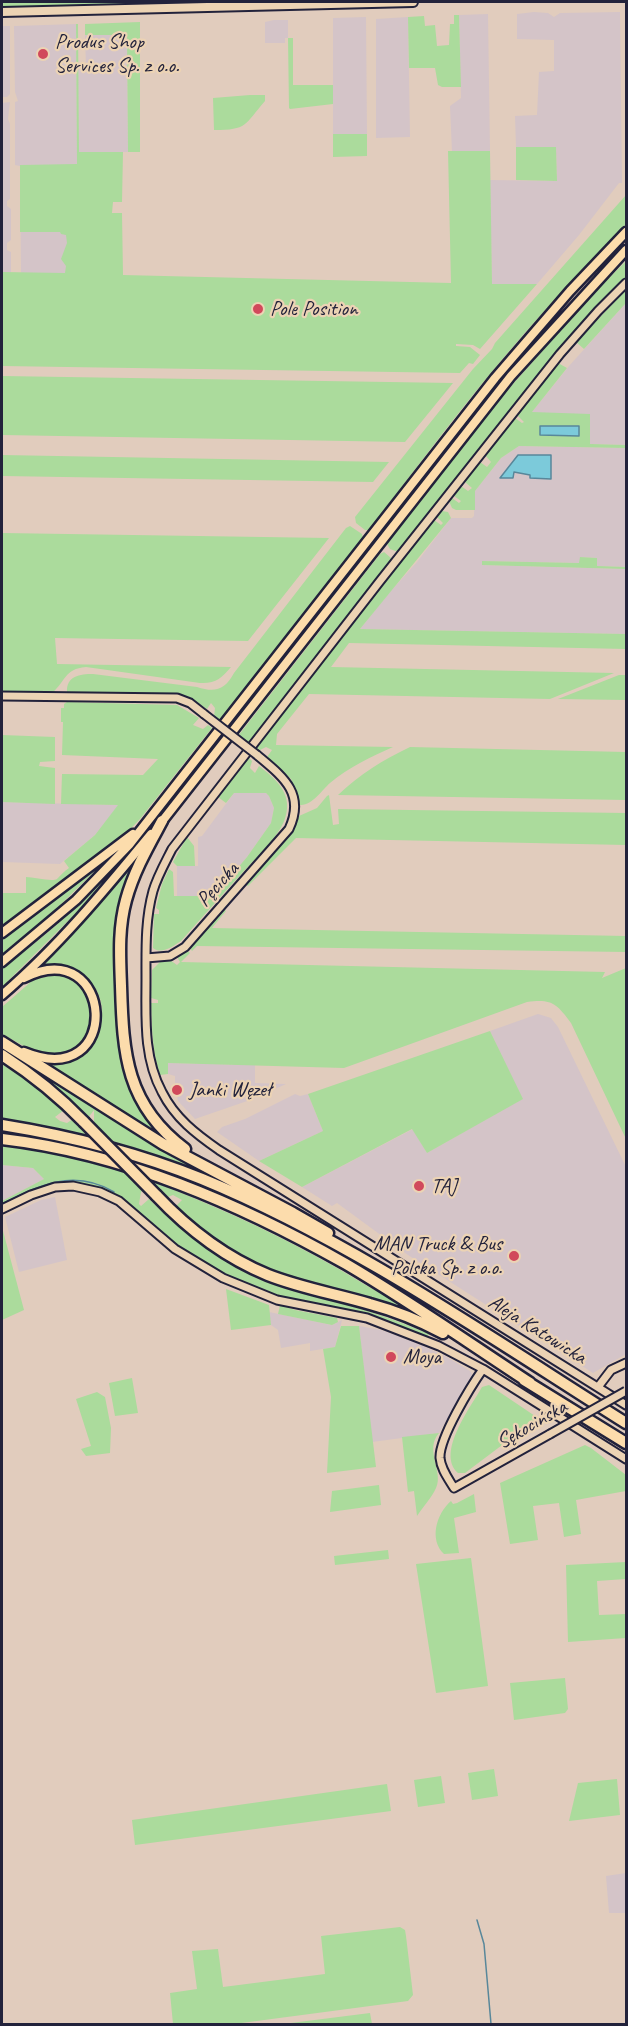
<!DOCTYPE html>
<html>
<head>
<meta charset="utf-8">
<style>
  body { margin:0 }
  #map { position:relative; width:628px; height:2026px; overflow:hidden; background:#e1ccbd; font-family:Caveat,sans-serif }
  canvas { display:block }
  .frame { position:absolute; inset:0; border:3px solid #22223b; pointer-events:none }
</style>
</head>
<body>
<div id="map">
<canvas width="628" height="2026"></canvas>
<div class="frame"></div>
</div>
<script>
const g = document.querySelector('canvas').getContext('2d');
g.lineJoin = 'round';
function fill(path, color) { g.fillStyle = color; g.fill(path, 'evenodd'); }
function strokePath(path, color, width, dash) { g.strokeStyle = color; g.lineWidth = width; g.lineCap = dash ? 'butt' : 'round'; g.setLineDash(dash || []); g.stroke(path); }
function label(font, color, halo, rows, align = 'center') {
  g.font = font + ' Caveat,sans-serif'; g.lineWidth = 4.5; g.setLineDash([]); g.textBaseline = 'middle'; g.strokeStyle = halo; g.fillStyle = color; for (const [text, x, y, turn = 0] of rows) {
    g.save(); g.translate(x, y); g.rotate((+turn || 0) * Math.PI / 180); g.textAlign = isNaN(turn) ? turn : align; if (halo) g.strokeText(text, 0, 0); g.fillText(text, 0, 0); g.restore();
  }
}
fill(new Path2D(`
  M534,12l14,1 6,4 6,-4 60,-1 2,171h-3l-40,52 -42,49h-45l-2,-104 67,1 -1,-33 -40,-1 -1,-31 22,-1 2,-43 15,-1v-31l-37,-1v-25z
  M488,14l2,137 -38,1 -2,-46 11,-8 -2,-83z
  M366,17l1,117h-34v-116z
  M408,17l2,120 -34,1v-119z
  M274,20h14v18h-3v5h-20v-21z
  M76,24l2,250 -57,-1 -1,-107 -5,-1v-63l3,-1 -3,-9 -1,-66z
  M2,26h8v68l-3,3h-5z
  M127,34l1,118h-49l-1,-84 8,-1 -1,-32z
  M10,102l-2,17 2,5v75l-3,2v5l4,3v31l-4,3v7l4,2v20h-9v-169z
  M626,303v142l-36,-1 -58,-32 37,-46z
  M519,446l107,2v119l-29,-1v-8l-17,-1v6l-97,-2 -1,4 144,4v65l-266,-5 30,-37 27,-30 34,-44h21l2,-2 1,-25 26,-33z
  M234,793h32l3,3 5,12 -3,15 -24,34 -33,39h-37v-30h21v-29l4,-1z
  M2,802l117,3 -24,30 -35,29 -58,-2z
  M538,1014l13,4 7,9 68,140v187l-33,19 -185,-118 -71,-52 -5,3 -30,-19 111,-58 14,24 95,-54 -32,-68z
  M168,1063l87,2v18l31,1 -33,15 -58,20 -17,-18 -1,-6 -2,-2v-17l-7,-2z
  M295,1094l5,2 8,-2 15,37 -64,30 -42,-29 5,-5 23,-8z
  M2,1165l31,3 11,11 -42,22z
  M55,1197l12,63 -48,12 -14,-55 36,-17z
  M269,1312l63,13 10,-5 -7,27 -25,4v-8l-29,5 -3,-18 -7,-5z
  M359,1326l22,4 31,11 33,15 25,15 2,3 -3,7 -30,52 -67,9z
  M626,1873v40h-17l-3,-37z`), '#d4c4c8');
fill(new Path2D(`
  M2,2h245l-245,5z
  M454,15h5l2,72h-19l-4,-2 -3,-17h-26l-1,-51 16,-1 1,10 10,-1 2,21 12,-1 1,-21h4z
  M140,22v130h-12l-1,-117h-42v-11z
  M76,24h2l1,128h44l-1,50h-9l-1,11h10l1,62 328,8 -3,-132h42l2,133h45l-57,65 -7,-4 -17,-1v2l14,1 10,8 -7,9 -4,-1 -9,10 -458,-7v-94l63,1 1,-7 -5,-7 6,-16 -1,-8 -5,-1 -1,-2h-40v-67l57,-1z
  M288,38h5v47h40v19l-43,5 -1,-1z
  M250,95h15v6c-21,24 -17,29 -51,29l-1,-32z
  M333,134h34v22l-34,1z
  M516,147h40l1,34 -41,-1z
  M626,195v29c-35,36 -70,73 -103,111 -54,62 -104,129 -154,195h-4l-9,-7 -1,-6 118,-148 19,-20 3,-6z
  M626,261v17l-26,26 -44,49 -158,199 -8,-3 -3,-5 118,-151 88,-99z
  M626,290v13l-42,46 -8,-7z
  M558,363l9,5 -35,44 58,2v30l36,1v3l-107,-2 -18,12 -26,33v19h-19l-4,-2 -3,-7 3,-3 7,5 2,-2 -7,-5 7,-10 7,5 4,-3 -7,-6 15,-20 7,5 4,-5 -6,-7 30,-37 7,5 2,-1 -7,-7z
  M2,376l451,7 -48,59 -403,-7z
  M2,455l387,7 -16,20 -371,-6z
  M442,511l6,1 3,6 -91,111 266,5v15l-277,-6 -18,24 283,6 -64,26 -241,-5 -32,40 -1,11 117,2c-22,10 -44,20 -63,36 -8,7 -18,23 -30,22l-9,-26 -24,-22 5,-7 -6,-3 -8,4 -3,-2 179,-229 7,5 2,-2 -6,-6z
  M350,526l12,8 1,4 -144,183 -5,-4 1,-9 -4,-5 -4,6 -18,-12 -9,-2 -113,-3c-1,-16 13,-18 26,-18l104,13c18,6 28,3 37,-14l112,-145z
  M2,533l327,5 -81,103 -193,-3 2,26 174,3c-9,11 -16,17 -31,16l-114,-16c-22,2 -20,14 -33,25h-51z
  M384,552l7,6 1,3 -144,183 -10,-8 142,-182z
  M580,557l17,1v8l29,1v2l-144,-4v-4l97,2z
  M619,675h7v25l-68,-1z
  M67,702l110,3 22,13 -6,7 10,4 5,-4 4,3 -72,91 -24,25 -114,84v-35h24v-16c8,0 26,5 31,2 4,-4 7,-8 12,-11l-5,-7 31,-26 23,-30 -57,-1 1,-30 81,1 15,-16 -96,-4 1,-33h-2v-14h3v-4z
  M2,735l53,2v24l-15,1 -1,4 16,2v36l-53,-2z
  M410,747l216,5v48l-288,-5c22,-21 45,-35 72,-48z
  M249,758l3,3 -2,7 5,5 4,-7c16,12 33,27 27,49 -4,19 -29,42 -42,56 -21,23 -42,46 -63,70 -8,5 -19,14 -28,7l1,-34h5v-4l-3,-2 6,-24 7,-15 4,3 1,24h40l33,-39 24,-34 3,-15 -5,-12 -3,-3h-32l-8,10 -8,-6z
  M329,795l4,30 6,-1 -1,-15 288,4v32l-330,-7 -48,48 -3,-2 43,-46 11,-22 18,-8 10,-12z
  M164,810l1,1c-27,35 -57,68 -86,102l-2,-1 -75,75v-19c61,-43 115,-99 162,-158z
  M187,837l7,9 1,20h-18l-4,-4z
  M99,867l-52,51 -45,36v-17z
  M132,868c-17,42 -17,76 -16,120 1,21 1,43 4,65 7,31 20,58 41,82l-112,-71c10,-1 19,-1 27,-6 31,-17 36,-62 7,-83 -17,-11 -25,-5 -39,-10z
  M223,908l3,3 -14,17 414,8v16l-429,-6 -5,5 -2,-3z
  M187,950l3,3 -9,9 424,10 -3,6 24,-10v171l-55,-116c-15,-20 -19,-24 -44,-21l-183,66 -176,-5v11l-8,1c-8,-24 -8,-47 -9,-72h7v-3l-7,-2 1,-28 8,-8 10,-2 7,5 3,-3 -3,-5z
  M57,974c53,14 42,81 -4,81 -18,-1 -36,-13 -51,-21v-27l31,-27z
  M490,1031l33,68 -96,54 -15,-24 -110,58 -43,-26 64,-30 -15,-37z
  M2,1064l26,17 36,29 -9,7 5,4 7,2 6,-4 18,17 -65,-13 -24,-4z
  M29,1065l153,96 22,12 -91,-30 -19,-18v-15l-6,8z
  M2,1144l52,9 71,18 18,19 -2,2 -2,12 2,2 8,-7c37,36 75,67 123,85 22,8 44,12 66,18 32,9 61,19 91,32l-2,4c-21,-9 -42,-18 -64,-23 -27,-7 -54,-11 -81,-17 -33,-9 -65,-26 -94,-44 -34,-22 -60,-62 -100,-70 -33,-6 -59,7 -86,22v-5l42,-22 -11,-11 -31,-3z
  M148,1180c75,28 147,62 216,104 13,8 33,16 42,27 -14,-5 -29,-11 -43,-15 -30,-7 -61,-12 -89,-24 -38,-15 -70,-37 -99,-65l7,-7 -9,-5 -8,3z
  M2,1227l22,83 -22,10z
  M226,1289l43,16 2,20 -40,5z
  M280,1305l15,5 42,8 1,4 -6,3 -54,-11z
  M341,1326h18l17,141 -49,6 4,-76 -8,-48 12,-2z
  M132,1378l6,35 -23,3 -6,-33z
  M489,1385l49,33 -73,55h-7c-22,-20 12,-65 24,-86z
  M97,1392l8,5 6,31 -1,25 -24,3 -5,-7 10,-3 -15,-47z
  M439,1433c-15,17 5,39 -3,55 -4,9 -13,19 -19,28l-3,-25 -6,1 -6,-55z
  M585,1445l6,3 35,27v16l-50,9 5,34 -17,3 -5,-34 -26,3 5,34 -28,4 -10,-61z
  M379,1485l2,20 -51,7 2,-21z
  M474,1494l2,18 -22,6 5,35 -15,1c-15,-14 -8,-40 7,-53l2,3 4,-1z
  M388,1550l1,9 -54,6 -1,-9z
  M471,1558l17,128 -52,7 -20,-129z
  M626,1562v17l-29,2 2,34 27,-1v24l-58,4 -2,-77z
  M565,1678l3,31 -3,4 -51,7 -4,-37z
  M494,1769l4,27 -26,4 -4,-27z
  M441,1776l4,27 -27,4 -4,-27z
  M617,1779l3,36 -51,6 9,-38z
  M387,1784l4,27 -256,34 -3,-25z
  M400,1927l5,3 1,6 7,59 -5,6 -174,23h-61l-3,-31 27,-4 -5,-38 26,-2 5,38 102,-13 -4,-38z
  M370,2013l2,11h-89z`), '#abdb9c');
const water = new Path2D(`
  M540,426h39v10l-39,-1z
  M518,455h33v24l-21,-1v-3l-16,-3 -1,6h-13z`);
fill(water, '#7ccada');
strokePath(water, '#58879a', 1.5);
strokePath(new Path2D(`
  M2,1204c37,-19 72,-36 112,-12
  M477,1920l7,24 7,80`), '#58879a', 1.5);
const tertiary = new Path2D(`
  M626,283l-28,28 -38,43 -180,227 -208,268c-7,14 -15,28 -19,42 -8,29 -7,58 -7,88 0,38 -3,78 16,113 13,26 34,42 57,58l407,255
  M2,696l175,2 13,5 14,11
  M146,958l24,-2 15,-9 104,-118c17,-36 -7,-53 -32,-74
  M2,1209l29,-14 24,-8 18,-1 27,6 19,9 56,48 48,29 54,22 90,18 72,28 44,23 143,90
  M483,1369c-12,17 -44,69 -43,89 1,11 8,20 14,30l96,-54
  M598,1387l13,-17 15,-7`);
const secondary = new Path2D(`
  M2,12l411,-10`);
const primary = new Path2D(`
  M160,824l351,-448 115,-126
  M2,933l131,-99
  M2,962l74,-62 53,-55 366,-467 75,-87 56,-59
  M2,995c55,-47 103,-105 149,-161
  M24,1052c101,41 90,-120 0,-74`);
const motorway = new Path2D(`
  M162,821c-14,26 -28,50 -36,79 -8,29 -6,57 -5,86 2,68 5,119 64,163
  M2,1042l161,102 130,69 35,20
  M2,1055c31,20 57,41 82,67
  M2,1125c68,11 136,28 200,54 148,61 289,159 424,244
  M2,1139c121,14 238,65 344,125 63,37 123,79 184,119
  M156,1195c32,34 68,62 112,80 33,13 68,19 102,29 26,7 50,17 73,29
  M524,1380l102,63`);
strokePath(tertiary, '#22223b', 11);
strokePath(secondary, '#22223b', 12);
strokePath(primary, '#22223b', 13);
strokePath(motorway, '#22223b', 15);
strokePath(tertiary, '#ecd3b4', 7);
strokePath(secondary, '#ecd3b4', 8);
strokePath(primary, '#fcdcac', 8);
strokePath(motorway, '#fcdcac', 10);
const tertiaryBridge = new Path2D(`
  M204,714l53,41
  M550,1434l76,-43`);
const motorwayBridge = new Path2D(`
  M84,1122l72,73`);
strokePath(tertiaryBridge, '#22223b', 11, []);
strokePath(motorwayBridge, '#22223b', 15, []);
strokePath(tertiaryBridge, '#ecd3b4', 7);
strokePath(motorwayBridge, '#fcdcac', 10);
for (const [x, y, r, color] of [
  [43,54,6,"#d1495b"],
  [258,309,6,"#d1495b"],
  [177,1090,6,"#d1495b"],
  [419,1186,6,"#d1495b"],
  [514,1256,6,"#d1495b"],
  [391,1357,6,"#d1495b"]
]) { const dot = new Path2D(); dot.arc(x, y, r, 0, 2 * Math.PI); g.fillStyle = color; g.fill(dot); strokePath(dot, '#ecd3b4', 2); }
label('21px', '#22223b', '#ecd3b4', [
  ["Produs Shop",55,42],
  ["Services Sp. z o.o.",55,66],
  ["Pole Position",270,309],
  ["Janki Węzeł",189,1090],
  ["TAJ",431,1186],
  ["MAN Truck & Bus",502,1244,"right"],
  ["Polska Sp. z o.o.",502,1268,"right"],
  ["Moya",403,1357]
], 'left');
label('21px', '#22223b', '#ecd3b4', [
  ["Pęcicka",218,885,-48],
  ["Aleja Katowicka",537,1330,32],
  ["Sękocińska",532,1425,-30]
]);
</script>
</body>
</html>
